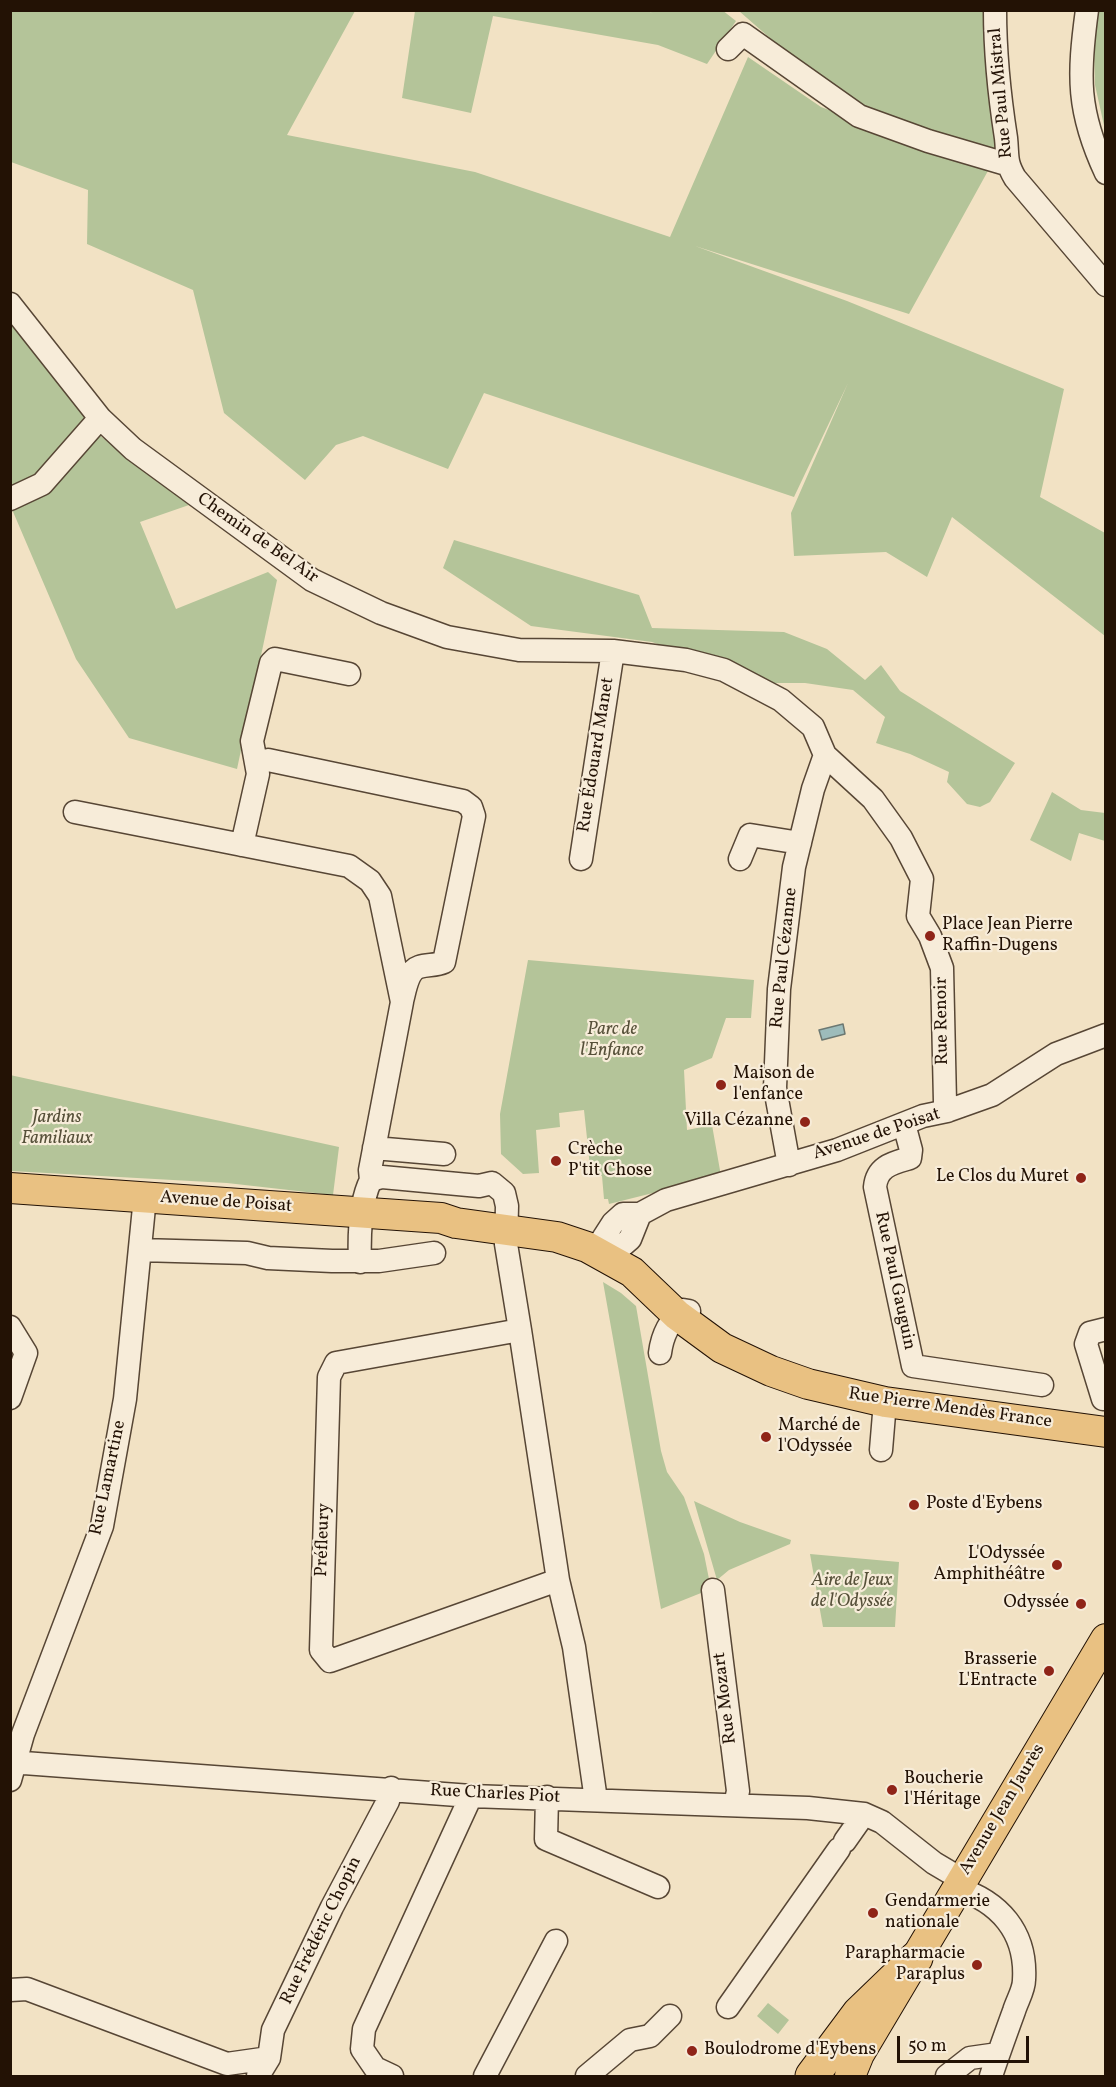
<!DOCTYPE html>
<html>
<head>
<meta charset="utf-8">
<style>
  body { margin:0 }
  #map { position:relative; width:1116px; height:2087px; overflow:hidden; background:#f2e2c4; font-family:Vollkorn,serif }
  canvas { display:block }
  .frame { position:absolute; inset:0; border:12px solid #231205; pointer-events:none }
  .scale { position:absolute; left:897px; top:2036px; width:132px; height:27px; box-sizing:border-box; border:3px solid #231205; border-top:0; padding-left:8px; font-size:18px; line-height:21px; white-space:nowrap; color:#231205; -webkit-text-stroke:4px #f7ecd9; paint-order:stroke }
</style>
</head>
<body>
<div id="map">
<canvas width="1116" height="2087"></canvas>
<div class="frame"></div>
<div class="scale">50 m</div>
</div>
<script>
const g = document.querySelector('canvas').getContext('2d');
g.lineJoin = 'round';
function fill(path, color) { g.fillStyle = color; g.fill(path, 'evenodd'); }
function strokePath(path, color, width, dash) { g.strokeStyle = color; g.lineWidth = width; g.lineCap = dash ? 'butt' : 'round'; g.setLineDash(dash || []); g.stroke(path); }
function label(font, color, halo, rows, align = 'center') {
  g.font = font + ' Vollkorn,serif'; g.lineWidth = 4.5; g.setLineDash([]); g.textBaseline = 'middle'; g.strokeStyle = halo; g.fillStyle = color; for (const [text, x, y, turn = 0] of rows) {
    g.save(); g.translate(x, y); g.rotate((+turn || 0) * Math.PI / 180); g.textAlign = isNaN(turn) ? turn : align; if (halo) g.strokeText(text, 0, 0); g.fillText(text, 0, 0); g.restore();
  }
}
fill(new Path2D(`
  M647,10l6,4 -4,-3 73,-1 14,11 -29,43 -49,-19 -165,-29 -22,97 -69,-15 13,-87z
  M10,11h345l-68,124 188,37 195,65 78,-180 73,50 168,62 -80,145 -214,-68 152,55 217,88 -24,108 65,36v103l-153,-119 -25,60 -41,-25 -92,4 -3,-43 57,-130 -54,114 -310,-104 -36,76 -85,-33 -27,9 -31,35 -81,-67 -31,-123 -106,-46 1,-54 -77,-28z
  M739,11h253l10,141 -144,-37z
  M1093,11h12v119l-10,-45z
  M10,322l13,10 71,99 95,74 -49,17 36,87 92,-37 9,8 -40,189 -108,-31 -53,-79 -65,-152z
  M454,540l185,55 13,33 132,4 43,17 38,31 16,-15 19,26 115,72 -25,39 -10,5 -13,-3 -20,-22 2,-10 -39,-18 -34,-11 9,-26 -32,-27 -48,-7h-36l-117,-41 -121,-16 -88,-58z
  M1052,792l29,18 24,3v28l-26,-8 -8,28 -41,-21z
  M528,960l226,20 -3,38h-25l-14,40 -28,12 3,60 25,-5 9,51 -112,28 -1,-5h-4l-2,-23h-11l-7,-66 -25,3 1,14 -24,3 3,43 -16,1 -22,-20 -1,-40z
  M10,1075l329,72 -6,48 -106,-12 -216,-12z
  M603,1282l18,11 15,13 25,145 6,21 17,25 20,57 7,35 -50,20z
  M694,1501l46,21 51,18 -1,4 -61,26 -12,10z
  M810,1554l89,8 -4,65h-72z
  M768,2003l21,17 -11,14 -21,-18z`), '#b4c499');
const water = new Path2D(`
  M843,1024l2,10 -23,6 -3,-10z`);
fill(water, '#9dbcbb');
strokePath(water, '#6c7872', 1.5);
const minor = new Path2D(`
  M995,10c0,46 4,83 11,128 2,18 -1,23 9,40l91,107
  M1087,10c-9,66 -10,101 19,163
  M728,49l15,-15 116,82 69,25 78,23
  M10,304l90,114 33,31 179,131 69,33 66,24 72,13 94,1 73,9 38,10 57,30 32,27 12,28 48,44 28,39 21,41 -4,37 12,20 12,32 3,134 2,9
  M10,499l32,-15 58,-66
  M257,763l11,-3 195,41 8,6 3,9 -30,146c-9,4 -16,2 -25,5 -12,4 -14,24 -17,34
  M75,812l274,54 21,15 10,15 22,106 -32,168 1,10
  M242,845l16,-71 -6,-33 19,-78 4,-4 74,15
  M581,859l32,-208
  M740,859l10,-24 50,8
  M904,1124l7,26 -1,8c-17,5 -33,8 -35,29l38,179 129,19
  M374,1148l70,6
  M789,1165l-14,-77 4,-99 15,-122 19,-78 12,-34
  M140,1250l107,3 21,5 64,3h47l55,-8
  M595,1251l18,-28 10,-9h17l26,-14 171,-50 86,-34 24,-5 45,-16 64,-41 50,-19
  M608,1258l22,-19 10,-25
  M360,1262c-1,-24 0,-61 11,-82l11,-3 97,9 13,-3 12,10 3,13 -1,38 14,86
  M10,1327l16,26 -16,45
  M660,1353c2,-16 9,-32 23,-43l6,1
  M1103,1399l-17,-55 4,-11 16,-4
  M881,1450l4,-48
  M558,1580l-228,81 -9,-11 8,-273 7,-14 184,-33 38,250 16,67 22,153
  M713,1590l25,201 -3,14
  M10,1762l461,34 337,12 56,6 18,8 52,41 27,16
  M10,1780l13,-46 79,-208 23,-127 20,-202
  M547,1797l-1,42 112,48
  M845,1841l19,-27
  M956,1888c43,13 71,44 68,92 0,10 -7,21 -10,31 -8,22 -16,44 -23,65
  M10,1990l17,-1 200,75 42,-6
  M728,2007l111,-158
  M258,2076l11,-18 4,-28 59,-123 56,-106 3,-13
  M392,2076l-17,-8 -13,-19 2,-20 107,-233
  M485,2076l71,-135
  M587,2076l43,-36 20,-4 20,-20
  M947,2076l23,-18 28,-4`);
const major = new Path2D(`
  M10,1188l431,30 15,5 101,14 30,10 45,25 45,43 45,33 49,23 37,13 77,18 221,30
  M850,2076l9,-22 247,-415`);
const highway = new Path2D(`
  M812,2076l47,-63 57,-55`);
strokePath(minor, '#574635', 25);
strokePath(major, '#231205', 32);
strokePath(highway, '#231205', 35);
strokePath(minor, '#f7ecd9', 22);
strokePath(major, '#e9c182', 30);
strokePath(highway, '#e9c182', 33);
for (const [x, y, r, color] of [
  [930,936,6,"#8f2418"],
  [721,1085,6,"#8f2418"],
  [805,1122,6,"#8f2418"],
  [556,1161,6,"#8f2418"],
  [1081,1178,6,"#8f2418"],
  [766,1437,6,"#8f2418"],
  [914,1505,6,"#8f2418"],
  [1057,1565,6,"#8f2418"],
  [1081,1604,6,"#8f2418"],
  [1049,1671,6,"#8f2418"],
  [892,1790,6,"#8f2418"],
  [873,1913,6,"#8f2418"],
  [977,1965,6,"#8f2418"],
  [692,2051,6,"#8f2418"]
]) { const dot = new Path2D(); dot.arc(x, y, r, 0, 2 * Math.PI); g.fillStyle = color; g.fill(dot); strokePath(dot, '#f7ecd9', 2); }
label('18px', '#231205', '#f7ecd9', [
  ["Rue Paul Mistral",1002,93,-95],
  ["Chemin de Bel Air",257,539,35],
  ["Rue Édouard Manet",597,755,-81],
  ["Rue Paul Cézanne",785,958,-84],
  ["Rue Renoir",943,1021,-91],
  ["Avenue de Poisat",877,1135,-18],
  ["Avenue de Poisat",226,1203,4],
  ["Rue Paul Gauguin",894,1281,78],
  ["Rue Pierre Mendès France",950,1409,8],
  ["Rue Lamartine",109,1478,-78],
  ["Préfleury",324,1540,-88],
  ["Rue Mozart",726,1698,-97],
  ["Rue Charles Piot",495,1795,3],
  ["Avenue Jean Jaurès",1003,1810,-59],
  ["Rue Frédéric Chopin",322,1931,-64]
]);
label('18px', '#231205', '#f7ecd9', [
  ["Place Jean Pierre",942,926],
  ["Raffin-Dugens",942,947],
  ["Maison de",733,1075],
  ["l'enfance",733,1096],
  ["Villa Cézanne",793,1122,"right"],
  ["Crèche",568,1151],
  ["P'tit Chose",568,1172],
  ["Le Clos du Muret",1069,1178,"right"],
  ["Marché de",778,1427],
  ["l'Odyssée",778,1448],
  ["Poste d'Eybens",926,1505],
  ["L'Odyssée",1045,1555,"right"],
  ["Amphithéâtre",1045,1576,"right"],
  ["Odyssée",1069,1604,"right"],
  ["Brasserie",1037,1661,"right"],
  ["L'Entracte",1037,1682,"right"],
  ["Boucherie",904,1780],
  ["l'Héritage",904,1801],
  ["Gendarmerie",885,1903],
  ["nationale",885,1924],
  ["Parapharmacie",965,1955,"right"],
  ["Paraplus",965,1976,"right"],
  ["Boulodrome d'Eybens",704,2051]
], 'left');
label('italic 18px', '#565039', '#f7ecd9', [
  ["Parc de",612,1031],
  ["l'Enfance",612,1052],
  ["Jardins",57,1119],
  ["Familiaux",57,1140],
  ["Aire de Jeux",852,1582],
  ["de l'Odyssée",852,1603]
]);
</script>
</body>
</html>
